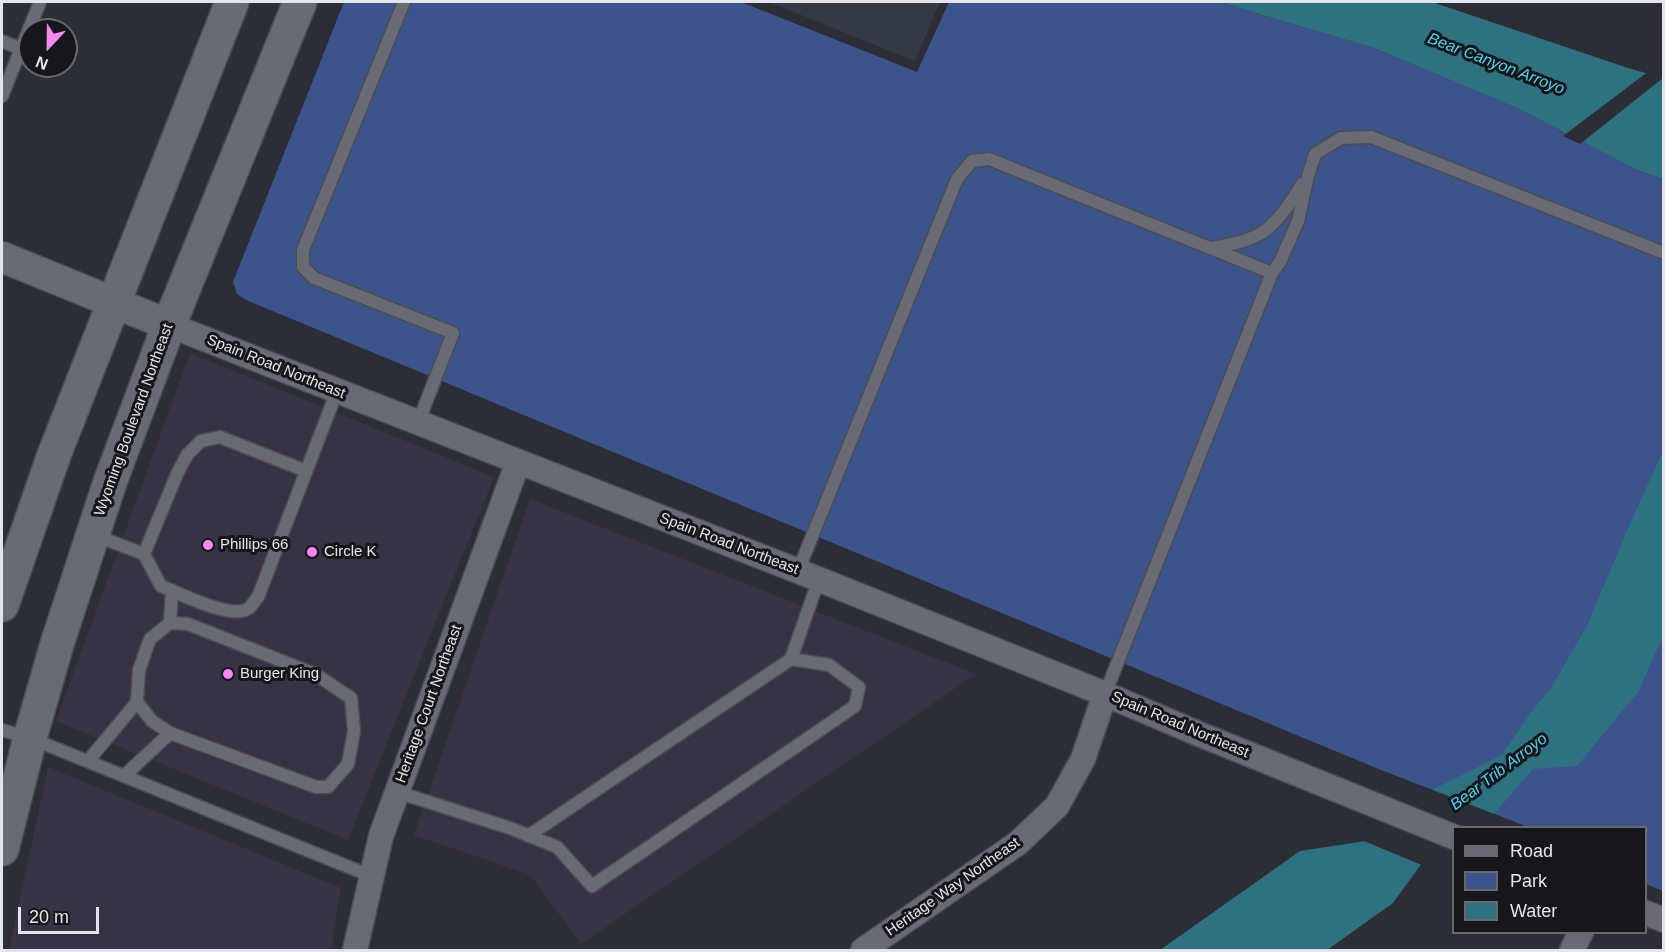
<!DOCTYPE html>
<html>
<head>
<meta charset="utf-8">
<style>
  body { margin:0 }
  #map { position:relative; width:1665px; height:952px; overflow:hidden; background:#2b2e35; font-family:Helvetica,sans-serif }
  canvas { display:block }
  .frame { position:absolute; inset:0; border:3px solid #e3e5ea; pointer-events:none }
  .legend { position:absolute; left:1452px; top:826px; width:195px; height:108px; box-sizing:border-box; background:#15171a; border:2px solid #67696d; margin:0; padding:8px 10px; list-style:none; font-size:18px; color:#e3e5ea }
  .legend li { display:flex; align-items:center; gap:12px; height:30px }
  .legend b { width:30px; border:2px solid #67696d }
  .north { position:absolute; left:18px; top:18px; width:60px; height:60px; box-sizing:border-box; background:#15171a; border:2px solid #67696d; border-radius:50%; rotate:202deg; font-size:16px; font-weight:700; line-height:24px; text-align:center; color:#e3e5ea }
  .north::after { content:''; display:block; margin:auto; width:21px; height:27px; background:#f489f0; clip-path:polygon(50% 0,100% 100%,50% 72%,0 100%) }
  .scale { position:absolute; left:18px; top:907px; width:81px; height:27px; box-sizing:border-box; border:3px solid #e3e5ea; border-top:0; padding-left:8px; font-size:18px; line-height:21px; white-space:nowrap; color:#e3e5ea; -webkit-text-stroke:4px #15171a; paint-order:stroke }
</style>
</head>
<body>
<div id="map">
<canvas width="1665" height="952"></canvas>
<div class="frame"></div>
<ul class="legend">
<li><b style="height:8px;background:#686b73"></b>Road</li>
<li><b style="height:16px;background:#3c548b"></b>Park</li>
<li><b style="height:16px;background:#2e7282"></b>Water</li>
</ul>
<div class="north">N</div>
<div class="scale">20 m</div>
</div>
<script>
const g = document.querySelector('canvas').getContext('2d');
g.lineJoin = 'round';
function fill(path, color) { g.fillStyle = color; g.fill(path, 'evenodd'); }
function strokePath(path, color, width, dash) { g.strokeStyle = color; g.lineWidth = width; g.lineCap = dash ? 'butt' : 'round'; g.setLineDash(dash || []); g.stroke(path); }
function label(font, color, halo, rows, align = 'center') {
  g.font = font + ' Helvetica,sans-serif'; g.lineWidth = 6; g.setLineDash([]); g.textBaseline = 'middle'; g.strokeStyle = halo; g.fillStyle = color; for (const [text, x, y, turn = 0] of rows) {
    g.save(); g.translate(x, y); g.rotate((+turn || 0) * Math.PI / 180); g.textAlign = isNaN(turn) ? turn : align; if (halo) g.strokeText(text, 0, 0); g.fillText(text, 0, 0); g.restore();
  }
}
fill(new Path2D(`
  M190,353l304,124 -146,363 -292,-119z
  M530,499l446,175 -395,270 -51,-69 -116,-40z
  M48,767l293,121 -10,62h-322z`), '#373344');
fill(new Path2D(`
  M769,2h171l-25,59z`), '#343a45');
fill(new Path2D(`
  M344,2h397l176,70 32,-70h271l62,19 92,27 145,61 116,60 28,10v712l-17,-7v-56l-118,-1 -147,-57 -1135,-470 -9,-6 -4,-12z`), '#3c548b');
fill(new Path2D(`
  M1220,2h212l193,65 38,11v101l-28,-10 -116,-60 -145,-61 -92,-27z
  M1663,451v185l-25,56 -61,74 -44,3 -40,46 -39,13 -32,35 -29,40 -66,47h-167l140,-99 66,-10 70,-53 66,-33 27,-40 22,-27 36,-62 41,-98z`), '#2e7282');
fill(new Path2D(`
  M1649,71l15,4 -1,3 -83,66 -17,-8z
  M1430,789l67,26 -17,13h-26v18l-30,20 -65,-27 6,-1z`), '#2b2e35');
const service = new Path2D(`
  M404,2l-101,248v17l11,11 139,55 -35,90
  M2,41l19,8 19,-47
  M2,96l19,-47
  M1211,248c16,-3 34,-6 49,-14 17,-10 32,-33 42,-50
  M94,535l50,19 17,32c18,7 72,35 88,22 3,-2 6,-8 9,-11l79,-206
  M144,554l33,-80 10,-19 14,-14 19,-4 86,34
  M798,571l159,-392 15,-18 17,-2 283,114
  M170,623l2,-33
  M791,659l28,-80
  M1105,694l167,-421 8,-11 18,-41 10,-45 7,-22 26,-16 30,-1 293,116
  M2,730l28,8 341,138
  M88,761l49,-59 2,-32 11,-31 20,-16 18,1 127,50 36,24 3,33 -6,33 -20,23h-12l-146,-54 -18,-12 -15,-19
  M124,776l46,-43
  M397,792l113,36 47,19 35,39 263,-180 4,-19 -30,-22 -38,-6 -263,177`);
const minor = new Path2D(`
  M169,325l629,246 307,123 94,40 255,103
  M1646,913l18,7
  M355,950l26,-114 137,-374
  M863,950l155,-107 39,-37 26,-47 22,-65
  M1572,950l9,-18`);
const tertiary = new Path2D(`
  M2,257l167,68`);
const secondary = new Path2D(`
  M2,605l52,-150 178,-453
  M2,849l28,-111 27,-94 53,-162 59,-157 131,-323`);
strokePath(service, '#4a4d52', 15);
strokePath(minor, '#4a4d52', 27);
strokePath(tertiary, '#4a4d52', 33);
strokePath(secondary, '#4a4d52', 36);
strokePath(service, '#686b73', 12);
strokePath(minor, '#686b73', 24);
strokePath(tertiary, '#686b73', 30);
strokePath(secondary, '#686b73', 33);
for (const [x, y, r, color] of [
  [208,545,6,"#f489f0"],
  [312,552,6,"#f489f0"],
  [228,674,6,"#f489f0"]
]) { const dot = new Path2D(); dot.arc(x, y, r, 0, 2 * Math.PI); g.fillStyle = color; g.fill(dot); strokePath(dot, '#15171a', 2); }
label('15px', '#e3e5ea', '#15171a', [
  ["Spain Road Northeast",276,367,22],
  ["Wyoming Boulevard Northeast",134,420,-70],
  ["Spain Road Northeast",729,544,21],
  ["Heritage Court Northeast",429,704,-70],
  ["Spain Road Northeast",1180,725,23],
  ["Heritage Way Northeast",953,887,-35]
]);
label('15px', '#e3e5ea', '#15171a', [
  ["Phillips 66",220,545],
  ["Circle K",324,552],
  ["Burger King",240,674]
], 'left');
label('italic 16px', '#50d3f1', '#15171a', [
  ["Bear Canyon Arroyo",1496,64,21],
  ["Bear Trib Arroyo",1499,772,-37]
]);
</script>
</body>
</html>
